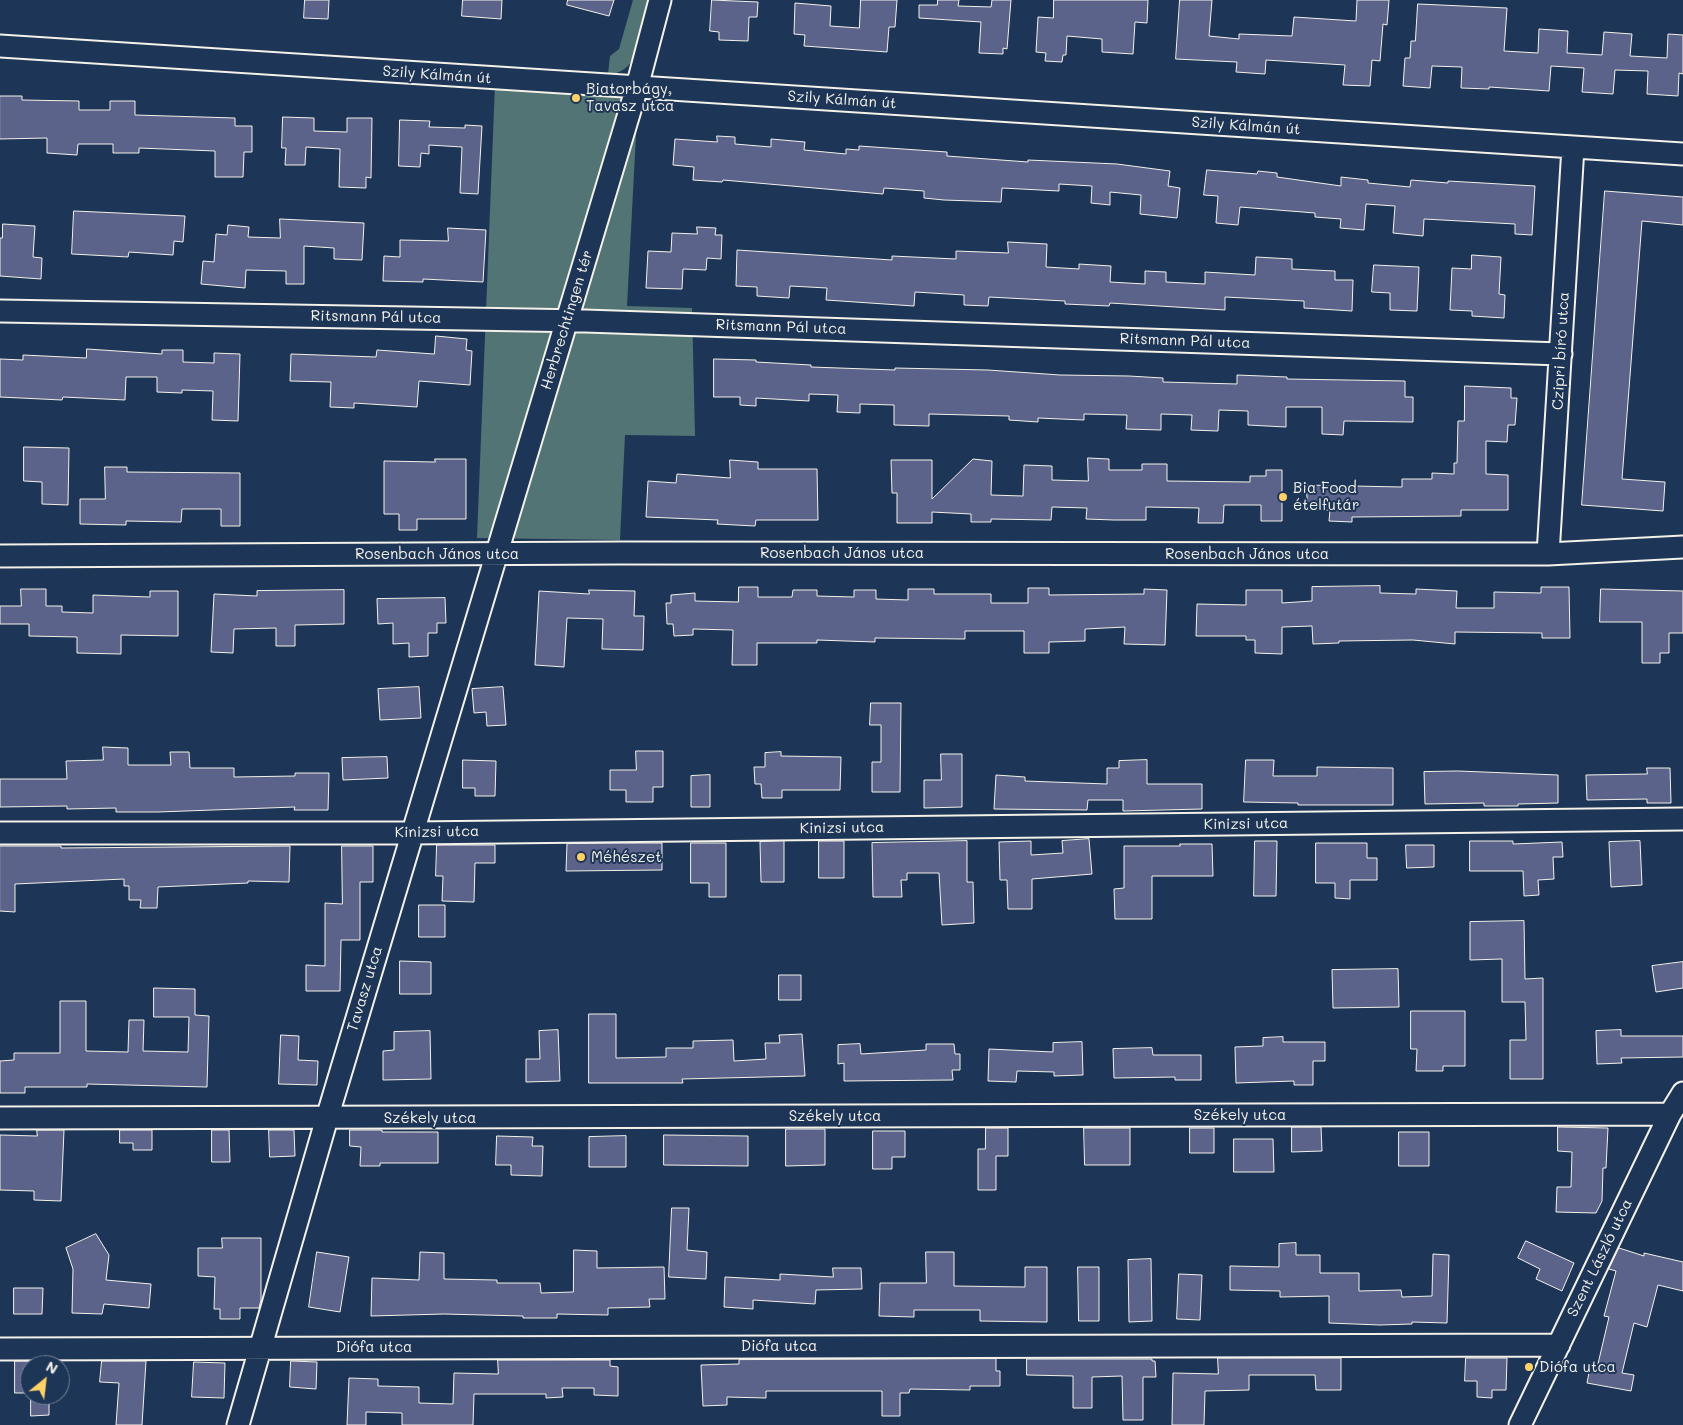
<!DOCTYPE html>
<html>
<head>
<meta charset="utf-8">
<style>
  body { margin:0 }
  #map { position:relative; width:1683px; height:1425px; overflow:hidden; background:#1d3557; font-family:Mali,sans-serif }
  canvas { display:block }
  .north { position:absolute; left:20px; top:1355px; width:50px; height:50px; box-sizing:border-box; background:#1d3557; border:1px solid #738091; border-radius:50%; rotate:29deg; font-size:14px; font-weight:700; line-height:20px; text-align:center; color:#f4f1e8 }
  .north::after { content:''; display:block; margin:auto; width:18px; height:22px; background:#ffd166; clip-path:polygon(50% 0,100% 100%,50% 72%,0 100%) }
</style>
</head>
<body>
<div id="map">
<canvas width="1683" height="1425"></canvas>
<div class="north">N</div>
</div>
<script>
const g = document.querySelector('canvas').getContext('2d');
g.lineJoin = 'round';
function fill(path, color) { g.fillStyle = color; g.fill(path, 'evenodd'); }
function strokePath(path, color, width, dash) { g.strokeStyle = color; g.lineWidth = width; g.lineCap = dash ? 'butt' : 'round'; g.setLineDash(dash || []); g.stroke(path); }
function label(font, color, halo, rows, align = 'center') {
  g.font = font + ' Mali,sans-serif'; g.lineWidth = 4; g.setLineDash([]); g.textBaseline = 'middle'; g.strokeStyle = halo; g.fillStyle = color; for (const [text, x, y, turn = 0] of rows) {
    g.save(); g.translate(x, y); g.rotate((+turn || 0) * Math.PI / 180); g.textAlign = isNaN(turn) ? turn : align; if (halo) g.strokeText(text, 0, 0); g.fillText(text, 0, 0); g.restore();
  }
}
fill(new Path2D(`
  M633,0h19c-7,24 -11,75 -44,74l2,-18 9,-7z
  M495,84l143,13 -11,209 65,2 3,128 -70,-1 -5,105 -143,-2z`), '#527474');
const building = new Path2D(`
  M305,0h24l-1,19 -24,-1z
  M463,0h39l-1,19 -39,-3z
  M568,0h46l-5,16 -42,-11z
  M712,0l46,2 -1,15h-8l-1,24 -29,-1v-8l-9,-1z
  M861,0h36l-2,27h-6l-2,25 -83,-6 1,-11 -11,-1 1,-31 36,3 -1,20 29,2z
  M938,0h21l-1,6 33,1 1,-7h19l-4,49 -4,-1v6l-24,-1 2,-31 -62,-4v-13h18z
  M1054,0h94l-1,23 -12,-1 -2,32 -31,-2v-13l-35,-3 -1,19h-3l-1,7 -17,-1 1,-8 -10,-1 2,-35 15,1z
  M1180,0h32l-3,36 30,3v-5l53,2 2,-19 62,4 1,-21h32l-2,25 -4,-1 -3,37 -8,-1 -2,26 -27,-1 2,-20 -79,-5 -1,14 -29,-2 1,-10 -61,-3z
  M1418,4l89,4 -3,43 34,2 1,-24 29,2 -1,22 35,2 2,-23 28,2 -2,22 37,2 1,-24 15,1v39l-4,-1 -1,23 -31,-2 1,-23 -33,-1 -2,24 -31,-2 2,-24 -33,-2 -2,25 -60,-4v2l-28,-1 1,-21 -30,-1 -2,22 -27,-2 2,-28h5l1,-17h4z
  M0,96h22v4l57,1v9h31v-9h25v14l100,3v8h17v26h-8l-1,25h-28v-26l-76,-3v5h-26v-9h-35l-1,11 -30,-2v-15l-47,1z
  M283,117l31,1v13l33,1v-14h25l-1,60 -5,-1v11l-27,-1 1,-38 -34,-2 -1,18h-20l1,-17h-4z
  M400,120l30,1 -1,6 36,1v-3l17,1 -4,68 -18,-1 2,-46 -33,-2v9l-8,-1 -1,14 -21,-1z
  M717,136l18,1v7l36,3v-8l34,3 -1,8 42,4v-5l13,1v-4l88,6v4l81,6v-2l89,4 53,7 -2,15 12,2 -3,30 -37,-4 1,-19 -31,-3v13l-19,-2 1,-17 -33,-2v7l-57,-3 -1,14 -57,-2 -20,-2v-7l-40,-3 -1,6 -160,-14 -1,2 -29,-2 1,-13 -21,-2 2,-26 42,3z
  M1207,170l50,4 1,-3 19,2v4l64,9v-9l27,3v3l42,4 1,-7 37,3v-2l87,5 -3,49 -17,-1v-10l-91,-5 -1,17 -30,-3 2,-27 -29,-2 -2,26 -24,-2 1,-9 -26,-2v-4l-75,-6 -2,18 -22,-2 2,-27 -14,-1z
  M1605,191l78,6v28l-41,-4 -20,258 43,3 -2,29 -81,-6z
  M74,211l111,5 -2,26 -9,-1 -1,14 -44,-3 -1,5 -56,-3z
  M280,219l84,4 -2,37 -28,-1v-11l-30,-2v38h-18v-13l-40,-1 -1,18 -44,-4 2,-23 11,1 2,-28 11,1 1,-10 21,2 -1,10 32,1z
  M3,224l32,2 -2,31 9,1 -1,21 -41,-3v-38h2z
  M697,227l19,1 -1,7h7l-1,24 -14,-1 -1,12 -23,-1 -1,20 -36,-1 2,-37 23,1 1,-19 25,1z
  M448,228l38,2 -3,52 -60,-3v3l-40,-1 1,-25 16,1v-17l48,1z
  M1008,242l39,2 -1,23 33,2v-5l32,2 -1,16 35,2v-13l21,1v10l39,2v-12l50,3 1,-18 36,2v10l43,2v9h18l-1,31 -48,-3v-7l-79,-4v13l-115,-7 -1,3 -44,-2v-3l-76,-4 -1,9 -24,-1v-10l-49,-3 -1,14 -88,-6 1,-12 -37,-2 -1,12 -32,-2v-9l-21,-1 1,-36 155,10v-4l64,3v-8l52,2z
  M1472,255l29,2 -2,37 6,1 -1,23 -32,-2v-5l-22,-1 2,-42 19,1z
  M1374,265l45,2 -2,44 -27,-1v-17l-18,-1z
  M436,336l31,3 -1,11 6,1 -2,34 -51,-4 -2,26 -63,-4v5l-24,-1 1,-25 -41,-1 1,-27 85,3 1,-7 57,4z
  M87,349l75,5v-4h21v12l31,1v-10l26,1 -2,67 -26,-1 1,-29 -31,-1v3l-25,-1v-15h-31l-1,23 -62,-3 -1,3 -62,-3v-38l23,1v-5l63,3z
  M714,359l42,1v2l55,3v2l84,3v-2l93,2 72,5 69,1 34,2v4l74,2v-9l50,2v2l118,2v16h8v25l-69,-1 -1,14 -21,-1v-27h-36v20l-38,-2v-14l-29,-1 -1,21 -27,-1 1,-15 -31,-1v16l-35,-1 1,-14 -43,-1v6l-46,-2v4l-29,-2v-4l-80,-2v12l-35,-1v-20l-34,-1v9l-23,-1 1,-17 -29,-1v7l-53,-3v8l-16,-1v-8h-26z
  M1465,386l46,2v10h6l-2,27h-7l-1,17 -21,-1v33l22,1v35h-47v6l-109,1v5l-23,-1 1,-11h-22l-2,-25 96,2v-8h30v-6l22,1v-11h3l1,-42h6z
  M24,447l45,1 -1,57 -26,-1v-22l-18,-1z
  M1088,458l21,1v11h33v-6h25v17l83,1v-6h16v-6h16v51h-21v-16h-37l-1,18h-25l1,-15 -53,-1v13h-32l-28,-1 1,-11 -35,-1 -1,13 -60,-1v3h-20v-8l-39,-2v11h-35v-30h-5l-1,-33h41v39l41,-40 19,2 -1,34 32,1 1,-31 28,1v14l36,1z
  M435,459h31v60h-49v11h-18v-16h-15v-53l51,1z
  M730,460l28,2v7h59l1,51h-62l-1,6 -38,-2 1,-4 -72,-3 2,-36 28,2 1,-9 53,4z
  M105,467h22v5l113,1v53h-19v-17h-39l-1,13 -55,-1v4l-46,-1v-25h25z
  M1380,586v7l36,1v-5l41,2 -1,17h38v-16l47,1v-6h28l1,51h-28v-5l-87,-1v12l-42,-4 -74,1v2l-26,1 -1,-18 -30,1v27l-27,-1v-13h-9v-4h-50l1,-32 49,1v-15h36v13l30,-2v-14z
  M739,587h19v10h34l1,-7h24v6l37,1v-7h22v9l32,1v-11h26v5h57v9h37v-15h21v7l95,-1v-5l23,1 -2,55 -41,-1 1,-17 -40,2v12l-36,1v11h-25v-22h-59v8l-90,-1v4l-58,-2v3h-60v22h-25l1,-35 -40,-1v6l-19,1 -1,-12h-6l-1,-21h5v-8l24,-2v8l43,1z
  M21,589h25v17h16v6l31,1v-18l57,2v-6h28v45l-57,-1v19l-44,-1v-16l-48,-1v-12h-29v-18h21z
  M1601,589l82,2v42h-14v20h-9v10h-18v-41h-42z
  M344,590v34l-49,1v21h-19v-18l-42,1 -1,24 -22,-1 3,-58 43,2v-5z
  M589,590l46,1 -1,25h10l-1,34 -41,-1 1,-30 -36,-1 -3,49 -29,-2 4,-74 50,3z
  M445,598l1,25h-9v10h-9v23l-19,1v-14l-16,1v-21l-15,1 -1,-25z
  M419,687l2,31 -41,2 -2,-31z
  M503,687l3,38 -19,1 -1,-14 -12,1 -2,-24z
  M871,703h30l-1,89h-28v-30h9v-37h-11z
  M103,747l25,1v17h43l-1,-13h19l1,16h44v9l61,-1v-3h34l-1,37h-34l1,-3 -137,5h-42v-4l-49,1v-3l-67,1v-28h67l-1,-18 37,-1z
  M636,751h27v36h-10v15h-27v-12h-16v-20h26z
  M781,752v4l60,1 -1,33h-58v8h-20l-1,-14h-6l-1,-17h11v-14z
  M941,754h21v53l-38,1v-28h17z
  M387,757l1,21 -45,2 -1,-22z
  M463,760l33,1 -1,35h-20v-8h-12z
  M1147,760v24h55v25l-79,2v-11h-35l-1,10 -93,-1 2,-34 29,2v4l82,3v-16h12v-7z
  M1246,760h28l-1,16h44v-9l76,1v37h-95v-2l-54,-1z
  M1647,768h23l1,35h-24v-4l-60,1 -1,-25 61,-1z
  M1458,771l100,4v28l-40,1v2h-34v-3l-59,1 -1,-32z
  M710,775v32h-19v-31z
  M1089,839l3,35 -60,5v30h-24l-1,-29h-7l-1,-38 32,-1v14l32,-2 -1,-12z
  M784,841v41h-23l-1,-40z
  M819,841h25v37h-25z
  M967,841v41h6l1,41 -32,2 -3,-52h-32v7h-6l1,17h-29l-1,-54z
  M1255,841h22l-1,55h-22z
  M1470,841h43v3l49,-2 1,15h-10l1,22 -16,1 1,15 -15,1 -1,-25h-53z
  M1640,841l2,44 -31,2 -2,-45z
  M620,843h42v27l-96,1 1,-27z
  M691,843h35v54h-17v-14h-18z
  M1316,843h51v15h10v22h-27v19l-15,-1v-15h-19z
  M1180,844h32l1,32h-61v43h-37l-1,-30 10,-1v-42h56z
  M437,845h58v18h-20l-1,39 -32,-1 1,-25h-7z
  M1406,845h28v22l-27,1z
  M0,846h61v2l229,-2 -1,36 -41,-1v2l-90,4 -1,21h-17l1,-8h-12v-14h-5v-7l-109,5v28l-15,-1z
  M342,846h31v36h-13v58h-19l-1,51h-34v-26l19,1v-63l17,1z
  M419,905h26v32h-26z
  M1524,921l1,58 18,-1v101h-33v-39h16l-1,-38h-23v-43l-32,1v-38z
  M400,961l31,1v32h-31z
  M1683,962v26l-27,4 -4,-26z
  M1398,969l1,38 -66,1 -1,-38z
  M779,975h22v25h-22z
  M154,988l41,1v26l14,1 -2,71 -120,-3v3h-62v6h-25v-32l14,-1v-7h46v-52h26v50l42,1 1,-32h15l-1,31 45,1 1,-35h-35z
  M1411,1011h54v55h-22v5h-27l1,-22h-6z
  M589,1014h27v44l50,-1v-9h27v-7l40,-1 1,21 32,-2 -1,-16h15l-1,-8 23,-1 3,42 -123,3 1,4h-94z
  M558,1030l2,51 -34,1v-23h14l-1,-28z
  M1621,1030v6h62v21l-62,1 1,5 -25,1 -1,-33z
  M430,1031l1,48 -48,1v-29l11,-1v-18z
  M281,1035l18,1 -1,24 20,1 -1,24 -38,-1z
  M1283,1037v5h42v19h-12v24h-19v-4l-58,2 -1,-36 28,-1v-8z
  M1082,1042l1,33 -29,1v-4l-37,-1 -1,11 -28,-1 1,-32 64,3v-9z
  M860,1044l1,10 65,-4v-6h28l1,10h5v16h-8l1,10 -109,1v-18l-6,1v-19z
  M1152,1048l1,7h48v25h-26v-3l-61,1 -1,-29z
  M1292,1127h29l1,24 -30,1z
  M1558,1127l50,1 -2,40h-3l-1,33 -6,12 -40,-1 1,-25h14l1,-35 -14,-1z
  M986,1128h22v28h-12v34h-18v-41h7z
  M1084,1128h46v37h-45z
  M1190,1128h24v25h-24z
  M786,1129h39v36l-39,1z
  M37,1130h27l-3,71 -27,-1v-9l-34,-1v-55l37,1z
  M120,1130h32v20h-19v-7h-13z
  M212,1130h17l1,32h-18z
  M269,1130h25l1,26 -25,1z
  M350,1130h32v2h56v31h-58v3h-20l1,-19 -11,-1z
  M873,1131h32v26h-13v12h-19z
  M1399,1132h30v34h-30z
  M664,1135l84,1v30l-84,-1z
  M497,1136l36,1 -1,9h11l-1,30 -31,-1v-10h-15z
  M626,1136v31h-37v-30z
  M1234,1139h39l1,33h-40z
  M672,1208h17l-2,42 20,2 -1,27 -37,-2z
  M96,1234l13,21 -3,25 45,4 -2,24 -45,-4 -2,10 -30,-1 1,-44 -7,-21z
  M222,1238h39v62l-2,8h-19v11h-20v-10h-6l1,-32 -17,-1v-28h24z
  M1526,1241l48,22 -12,28 -26,-12 4,-10 -22,-11z
  M1296,1243v12h24v18h39v18l42,-1 1,7 30,-1 1,-42 16,1 -2,68 -35,-1v2l-32,1 -51,-2v-27l-49,1v-6l-50,-1v-24l49,1v-23z
  M1619,1248l25,8v-3l39,9v29l-25,-6 -11,42 -13,-4 -12,50 12,2 -3,16 -44,-8 3,-16 7,1 12,-51 -5,-1 12,-45 -7,-2z
  M574,1250l23,1v17l67,-1 1,32h-16l1,8 -42,1v7l-51,-1v4h-34v-2l-79,-2 -73,2 1,-38 47,2 1,-28 24,1v26l53,1v3h43l1,10 32,-1z
  M317,1252l32,5 -9,55 -31,-5z
  M926,1252h28v34l71,1v-20h22v55l-67,-1v-11h-66v7l-35,-1 1,-33h46z
  M1151,1259l1,62 -23,1 -1,-62z
  M1078,1267h21v54h-20z
  M833,1268h28l1,21 -46,1 -1,14 -62,-4v9l-29,-2 1,-30 55,3v-6l53,3z
  M1179,1274l23,1 -2,45 -23,-1z
  M14,1288h29l-1,26h-28z
  M1218,1358h123v32h-25l-1,-15h-66v15l-44,1 -1,34h-32l1,-52 45,1z
  M1466,1358h41l-1,32h-14v8l-15,-1v-16h-12z
  M996,1359v12h4v15h-30v4l-60,-1 -1,4h-9v23h-18v-25h-116v7l-39,-1v8l-24,1 -2,-41 38,-1v-4z
  M1027,1359h125v2h3l1,16h-13v43h-20l-1,-44 -30,1v31h-19v-32l-46,-1z
  M498,1360h112v6l8,1v29l-24,-1v-7h-32l1,9 -17,1v-4h-72l-1,31h-71v-12l-36,-1v13h-19l2,-47 29,1v7l41,1v16l34,1 1,-31 44,1z
  M15,1361h15v32h-15z
  M102,1361h44l-4,64h-26l3,-42 -19,-1z
  M291,1361l26,1 -1,27 -26,-2z
  M194,1362l31,1 -1,35 -32,-1z
  M31,1395h18v20l-18,1z`);
fill(building, '#5b638a');
strokePath(building, '#f4f1e8', 1);
const minor = new Path2D(`
  M0,46l1683,108
  M0,311l585,10 976,33
  M1548,554l25,-407
  M0,556l619,-3 929,1 135,-7
  M0,833h412l1271,-14
  M0,1118l1670,-4
  M0,1349l1559,-4
  M238,1425l89,-307 310,-1031 23,-87
  M1520,1425l150,-311 13,-21`);
strokePath(minor, '#f4f1e8', 25);
strokePath(minor, '#1d3557', 21);
for (const [x, y, r, color] of [
  [576,98,5,"#ffd166"],
  [1283,497,5,"#ffd166"],
  [581,857,5,"#ffd166"],
  [1529,1367,5,"#ffd166"]
]) { const dot = new Path2D(); dot.arc(x, y, r, 0, 2 * Math.PI); g.fillStyle = color; g.fill(dot); strokePath(dot, '#1d3557', 2); }
label('15px', '#f4f1e8', '#1d3557', [
  ["Szily Kálmán út",437,75,4],
  ["Szily Kálmán út",842,100,4],
  ["Szily Kálmán út",1246,126,4],
  ["Ritsmann Pál utca",376,317,1],
  ["Herbrechtingen tér",567,320,-73],
  ["Ritsmann Pál utca",781,327,2],
  ["Ritsmann Pál utca",1185,341,2],
  ["Czipri bíró utca",1561,351,-87],
  ["Rosenbach János utca",842,553],
  ["Rosenbach János utca",437,554],
  ["Rosenbach János utca",1247,554],
  ["Kinizsi utca",1246,824,-1],
  ["Kinizsi utca",842,828,-1],
  ["Kinizsi utca",437,832,-1],
  ["Tavasz utca",365,989,-73],
  ["Székely utca",1240,1115],
  ["Székely utca",835,1116],
  ["Székely utca",430,1118],
  ["Szent László utca",1600,1258,-64],
  ["Diófa utca",779,1346],
  ["Diófa utca",374,1347]
]);
label('15px', '#f4f1e8', '#1d3557', [
  ["Biatorbágy,",586,89],
  ["Tavasz utca",586,106],
  ["Bia Food",1293,488],
  ["ételfutár",1293,505],
  ["Méhészet",591,857],
  ["Diófa utca",1539,1367]
], 'left');
</script>
</body>
</html>
